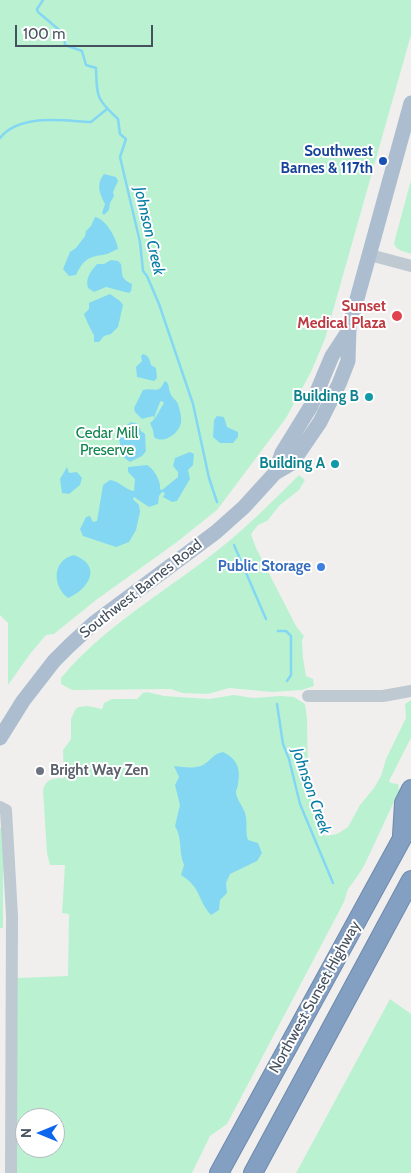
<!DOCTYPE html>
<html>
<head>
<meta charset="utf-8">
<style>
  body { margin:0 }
  #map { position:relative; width:411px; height:1173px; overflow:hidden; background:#f1efee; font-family:Cabin,sans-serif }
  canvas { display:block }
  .north { position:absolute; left:15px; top:1108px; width:50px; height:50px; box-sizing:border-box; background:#fff; border:1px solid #b5b9bf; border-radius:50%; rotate:270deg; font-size:14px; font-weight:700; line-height:20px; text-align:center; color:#45515e }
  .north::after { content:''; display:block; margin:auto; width:18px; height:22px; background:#0c67ee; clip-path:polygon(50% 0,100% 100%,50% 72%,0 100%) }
  .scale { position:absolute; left:15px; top:25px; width:138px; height:22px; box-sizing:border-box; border:2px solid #45515e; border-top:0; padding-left:6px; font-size:15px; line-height:18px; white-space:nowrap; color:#45515e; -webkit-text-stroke:4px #fff; paint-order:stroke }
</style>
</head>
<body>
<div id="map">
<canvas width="411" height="1173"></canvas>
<div class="north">N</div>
<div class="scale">100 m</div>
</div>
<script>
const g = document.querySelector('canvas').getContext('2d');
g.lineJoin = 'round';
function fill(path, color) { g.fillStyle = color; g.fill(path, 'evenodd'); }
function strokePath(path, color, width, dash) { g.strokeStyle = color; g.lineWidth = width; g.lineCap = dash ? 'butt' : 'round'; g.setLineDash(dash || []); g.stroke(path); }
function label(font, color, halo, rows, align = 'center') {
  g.font = font + ' Cabin,sans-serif'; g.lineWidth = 4; g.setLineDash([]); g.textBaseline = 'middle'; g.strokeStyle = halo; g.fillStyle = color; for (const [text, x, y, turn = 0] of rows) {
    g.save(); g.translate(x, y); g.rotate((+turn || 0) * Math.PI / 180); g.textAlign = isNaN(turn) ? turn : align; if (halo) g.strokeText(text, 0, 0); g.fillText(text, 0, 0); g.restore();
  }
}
fill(new Path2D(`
  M0,0h411v35l-86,304 -14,33 -25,46 -69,92 -40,32 -81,58 -42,34 -8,1 -16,19 -22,31v-62l-8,-8z
  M411,180v74c-7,-3 -15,-3 -17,-11z
  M299,475l6,5 -6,10 -19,15 -13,16 -9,4 -7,9 5,14 40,78 8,10 -2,4 1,18 3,18 7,3 1,7 -12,4 -30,2 -43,-4 -21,6 -26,-1 -11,-4 -99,1 -11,-6v-6c43,-52 104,-86 157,-128 29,-23 55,-49 81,-75z
  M147,692l17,4 45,3 25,-4 19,3 27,-2 14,1 11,7 2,14 1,60 3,22 9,28 3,6 3,2 11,-2 11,-7 12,-22 14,-17 7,-12 5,-17 17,-35 3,-6 -1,-14 6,-4v38l-22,43 2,2 7,1 1,7 -34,73 -8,13 -9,12 -4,13 -117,222 -17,12 -18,37h-175l-2,-195 53,-2 1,-62 -7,-1 3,-48h-15l-3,-12 -4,-63c4,-13 11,-11 21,-12l-1,-28 8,-11v-20l4,-9 3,-3 10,-1 14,3 2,-6 8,-4h25l6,-6zM25,1118h30v30h-30z
  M0,827l3,4v97h-3z
  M390,999l21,15v159h-115z`), '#baf2d1');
fill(new Path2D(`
  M104,174l12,3 2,4 -5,11 1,4 -4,7 -1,7 -5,5 -2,-2 3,-9c-6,-11 -9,-20 -1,-30z
  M95,217c11,2 22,22 23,32 -5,2 -11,6 -16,6 -15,2 -19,6 -26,20l-7,1 -6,-7 7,-17 6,-4 9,-12 1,-5 5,-5z
  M111,260l7,1 3,3c2,12 -1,14 11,20l-1,7 -2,2 -23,-6 -12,5 -6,-4c-3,-10 3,-17 9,-24h7z
  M110,294l10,7 3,4 -5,22 -7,7 -7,2 -5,6h-5v-7c-2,-3 -9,-17 -10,-21l5,-5v-6l2,-1z
  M143,354c6,2 7,6 8,11l5,3 1,10 -3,3 -17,-4 -1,-10 6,-6 -1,-5z
  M166,381c4,5 2,6 4,11 1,5 5,7 7,10 2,4 5,15 4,20 -1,11 -18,23 -27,15l-1,-7 -3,-7c7,-5 9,-13 14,-20l-2,-2 -2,1 -6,16 -1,-2 -11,3 -7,-7 -1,-4 9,-18c10,-3 16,5 21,-8z
  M217,416l7,1 3,10 11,5v5l-5,6h-13l-7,-6 1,-17z
  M131,422l7,2 3,7 4,3 1,17 -4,5 -12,6 -8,-6 -3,-18 8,-13z
  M190,452l4,2 -1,11 -5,5 2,9 -13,22 -5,1 -9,-5 2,-4 -3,-1 -3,4 -1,8 -9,3 -15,-10 -1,2 6,6 1,7 -4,18 -7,12 -13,5 -33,-11 -3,-7 6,-12 4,-1 3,6 4,-1 6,-36 7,-5c10,1 15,10 24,11l1,-12 -7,-7v-5l19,-2c7,4 14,16 13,24l2,1 16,-13v-5l-5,-6 2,-8z
  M67,467l2,6 8,-1 5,6 -2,7 -11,9 -7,-1 -2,-14z
  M74,555c29,11 15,34 -6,43 -16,-12 -16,-38 6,-43z
  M223,752c14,7 18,16 15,32 0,3 -2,5 -2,8 0,6 7,15 9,21 3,10 0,18 3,27l10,3 4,10 -5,8 -27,13 -4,9 1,10 -7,7 -1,10 -8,5c-14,-15 -9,-27 -30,-40l3,-10c-6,-14 -1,-25 -9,-39l5,-21 -5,-20 4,-8 -5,-11c11,1 23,4 32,-3 8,-6 6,-8 17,-11z`), '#84d7f2');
strokePath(new Path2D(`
  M43,0l-6,9 1,3 26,22 1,11 17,6 4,14 10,3c1,29 0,31 22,51l2,15 6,5 -6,18 20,85 3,29 4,5 12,28 34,100 16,74 8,24
  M0,138c20,-25 63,-17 91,-16l16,-13
  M234,545l32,74
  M278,631h8l5,5v39l-4,6
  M277,704l6,40 6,15 11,45 33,79`), '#84d7f2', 2.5);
const highway = new Path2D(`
  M402,835l2,-32 7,-14
  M219,1173l192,-351
  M253,1173l158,-293`);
strokePath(highway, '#6e8aad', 20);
strokePath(new Path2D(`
  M370,255l41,11
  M308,696h75l28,-5
  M0,807l6,3 6,106 -1,257`), '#bec9d2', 12);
strokePath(new Path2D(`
  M275,473l7,-20 29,-47 21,-50 17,-26
  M0,738l23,-37 31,-40 15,-15 25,-23 122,-91 28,-25 31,-34 17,-10 28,-41 19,-38 9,-23 1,-33 62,-225`), '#acbdd0', 15);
strokePath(highway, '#839fc1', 18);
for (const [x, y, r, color] of [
  [383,161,5,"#1a4fb4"],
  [397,316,6,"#e0444e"],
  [369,397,5,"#0f9aa8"],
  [335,464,5,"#0f9aa8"],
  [321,567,5,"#3f7fe0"],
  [40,771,5,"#6b7280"]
]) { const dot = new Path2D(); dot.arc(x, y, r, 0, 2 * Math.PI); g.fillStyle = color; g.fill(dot); strokePath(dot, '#fff', 2); }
label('bold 15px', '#164399', '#fff', [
  ["Southwest",373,152],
  ["Barnes & 117th",373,169]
], 'right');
label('bold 15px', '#be3a42', '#fff', [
  ["Sunset",386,307],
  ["Medical Plaza",386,324]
], 'right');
label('bold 15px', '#0d838f', '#fff', [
  ["Building B",359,397],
  ["Building A",325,464]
], 'right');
label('15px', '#10854e', '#fff', [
  ["Cedar Mill",107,434],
  ["Preserve",107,451]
]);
label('bold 15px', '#366cbe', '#fff', [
  ["Public Storage",311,567]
], 'right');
label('15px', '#45515e', '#fff', [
  ["Southwest Barnes Road",141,589,-38],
  ["Northwest Sunset Highway",315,997,-61]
]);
label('bold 15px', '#5b616d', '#fff', [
  ["Bright Way Zen",50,771]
], 'left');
label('italic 16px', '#047ca4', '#fff', [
  ["Johnson Creek",149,231,77],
  ["Johnson Creek",311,791,71]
]);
</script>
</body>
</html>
